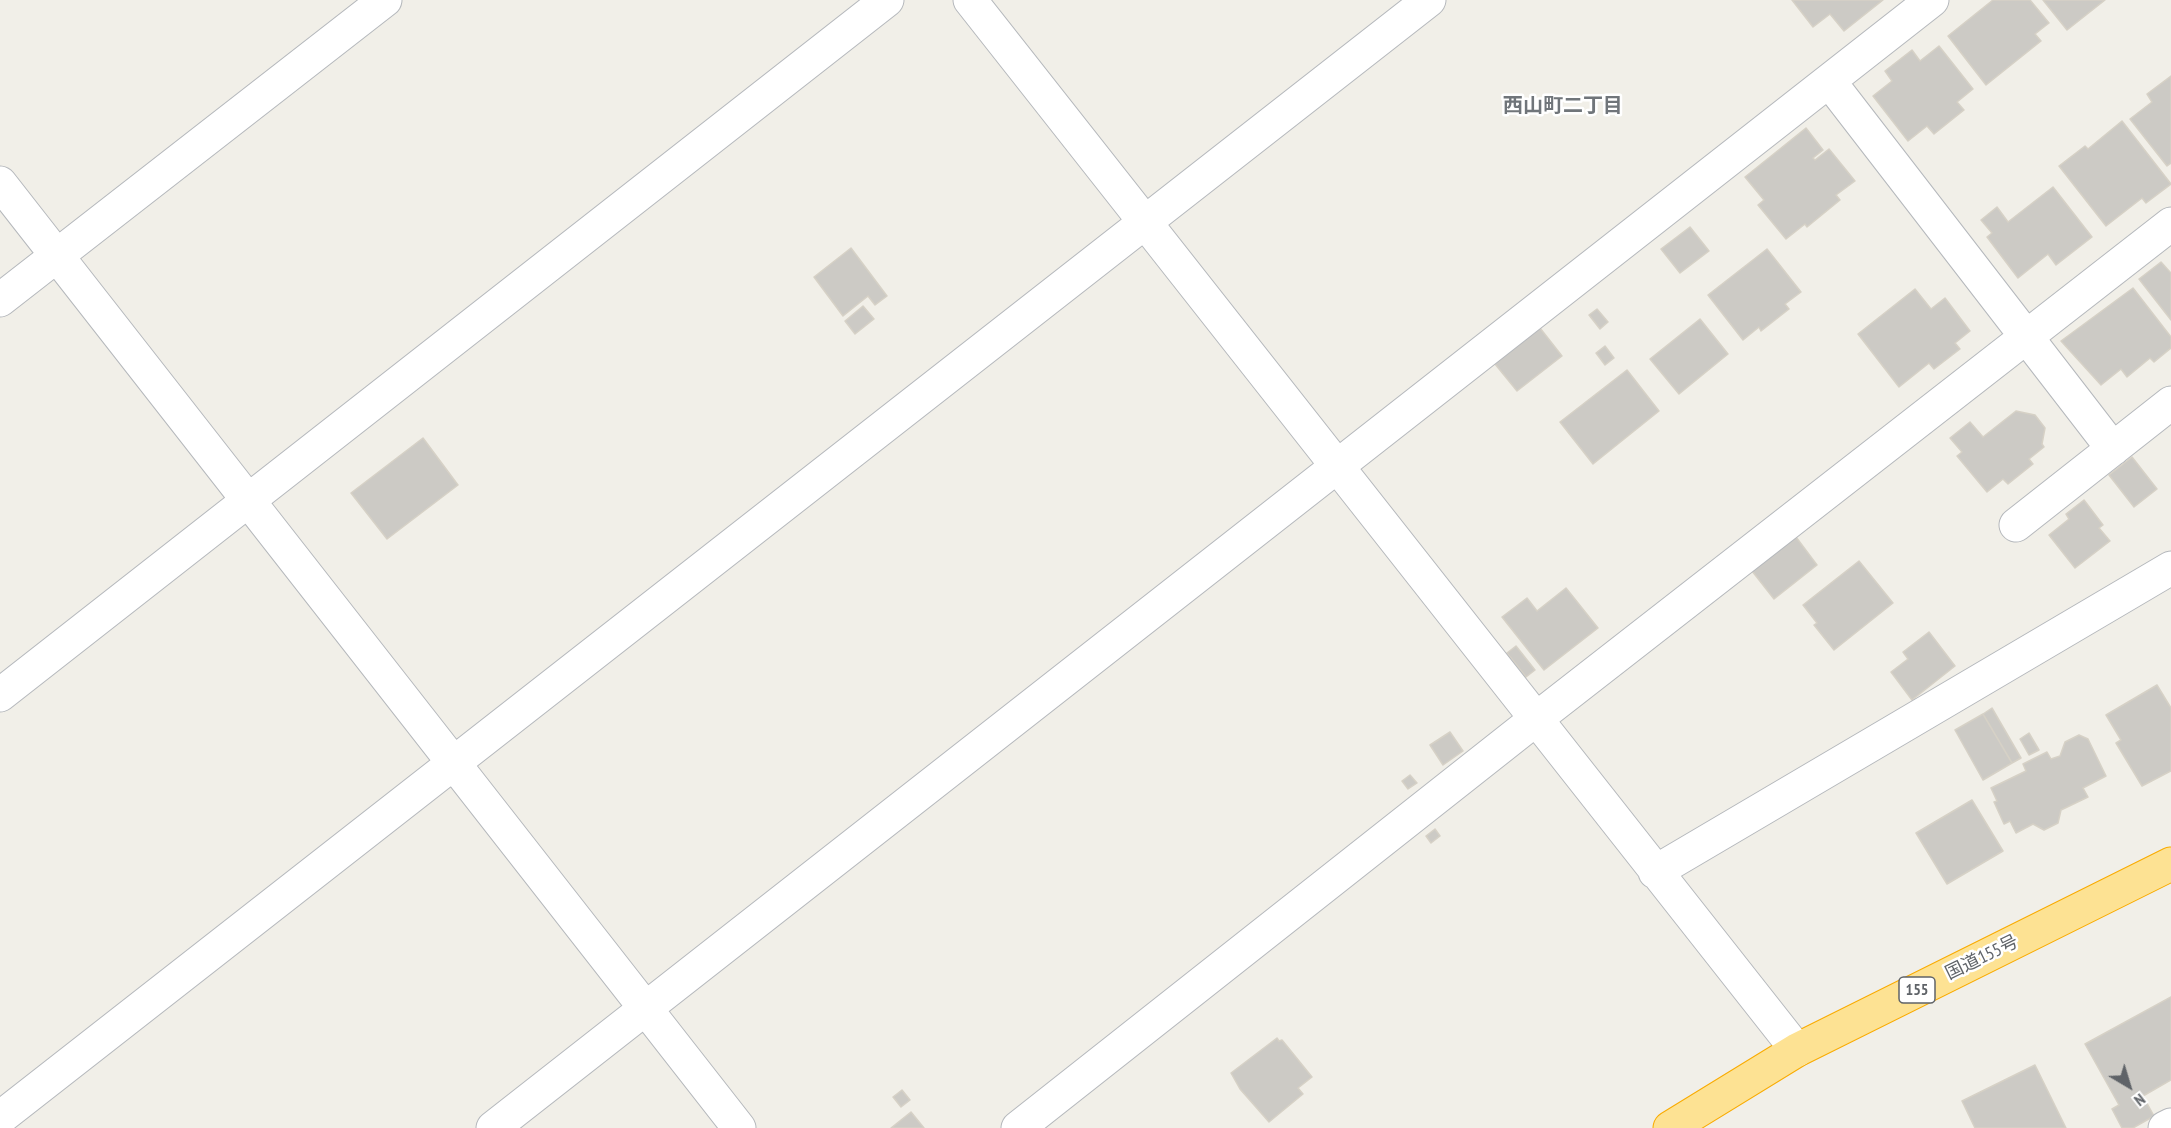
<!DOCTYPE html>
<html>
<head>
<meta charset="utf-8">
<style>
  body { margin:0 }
  #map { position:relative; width:2171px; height:1128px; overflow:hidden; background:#f1efe8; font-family:"PT Sans Narrow",sans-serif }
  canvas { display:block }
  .north { position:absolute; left:2099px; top:1056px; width:60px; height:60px; -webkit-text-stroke:4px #fff; paint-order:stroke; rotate:142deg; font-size:16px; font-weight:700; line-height:24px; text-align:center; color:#5f6368 }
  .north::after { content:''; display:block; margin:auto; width:21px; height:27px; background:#5f6368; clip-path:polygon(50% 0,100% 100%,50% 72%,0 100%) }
</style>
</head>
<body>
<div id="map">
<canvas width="2171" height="1128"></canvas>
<div class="north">N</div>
</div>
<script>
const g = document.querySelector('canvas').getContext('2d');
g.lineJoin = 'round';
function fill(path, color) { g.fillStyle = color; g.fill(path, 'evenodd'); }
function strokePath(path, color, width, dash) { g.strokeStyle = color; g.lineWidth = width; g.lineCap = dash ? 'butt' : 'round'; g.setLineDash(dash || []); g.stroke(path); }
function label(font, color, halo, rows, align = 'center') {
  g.font = font + ' "PT Sans Narrow","Noto Sans JP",sans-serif'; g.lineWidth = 5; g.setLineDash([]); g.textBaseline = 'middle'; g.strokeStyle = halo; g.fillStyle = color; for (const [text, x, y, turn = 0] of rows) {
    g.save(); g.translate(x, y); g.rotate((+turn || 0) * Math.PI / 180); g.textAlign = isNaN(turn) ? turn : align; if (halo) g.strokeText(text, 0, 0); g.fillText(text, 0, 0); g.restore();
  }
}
const building = new Path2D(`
  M1792,0h91l-39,31 -14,-17 -17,13z
  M1993,0h37l19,23 -14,11 6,7 -55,44 -38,-49z
  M2043,0h62l-38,30z
  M1939,46l34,43 -16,13 7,8 -30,24 -7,-8 -19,15 -35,-45 19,-15 -7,-10 27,-21 8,11z
  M2171,76v87l-4,3 -37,-47 22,-17 -5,-8z
  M2122,121l49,63 -25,19 -4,-5 -36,28 -47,-60 26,-20 3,3z
  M1806,128l17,22 -10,8 2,2 14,-11 26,32 -19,14 4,5 -33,27 -2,-3 -19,15 -28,-34 6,-5 -19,-23z
  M2053,187l39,50 -36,28 -8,-11 -30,24 -31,-41 5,-4 -11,-13 16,-13 11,15z
  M1690,227l19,24 -29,22 -19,-24z
  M851,248l36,48 -12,9 -7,-9 -25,20 -29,-39z
  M1767,249l34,43 -16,12 4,5 -28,22 -2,-4 -16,13 -35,-45z
  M2161,262l10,11v47l-32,-41z
  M2133,288l38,49v11l-17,14 -4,-4 -23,19 -6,-8 -20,16 -40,-44z
  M1915,289l16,20 14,-11 25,33 -15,12 5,6 -26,20 -5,-6 -30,24 -41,-53z
  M863,306l11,13 -19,15 -10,-13z
  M1597,309l11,13 -8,7 -11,-14z
  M1700,319l28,35 -49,40 -29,-35z
  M1540,328l22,28 -45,35 -22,-27z
  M1605,346l9,12 -9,7 -9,-12z
  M1627,370l32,41 -66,53 -33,-42z
  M2016,411l19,4 10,13 -3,16 2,3 -15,12 4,5 -25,20 -5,-5 -16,13 -30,-36 5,-4 -12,-14 20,-16 13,15z
  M423,438l35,47 -71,54 -36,-46z
  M2132,457l25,32 -23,18 -25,-32z
  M2084,500l19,25 -4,3 11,13 -35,27 -26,-33 20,-16 -3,-5z
  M1796,537l21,28 -43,34 -22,-28z
  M1859,561l34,42 -59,47 -20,-25 3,-2 -14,-18z
  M1566,588l32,40 -54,42 -42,-53 25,-19 10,13z
  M1929,632l26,34 -43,34 -21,-28 17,-13 -5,-7z
  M1516,646l19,24 -9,7 -19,-24z
  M2157,685l14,23v63l-29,15 -26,-43 5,-3 -15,-25z
  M1992,708l29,50 -9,5 -29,-49z
  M1983,714l29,49 -29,17 -28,-50z
  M1450,732l13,19 -20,14 -13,-20z
  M2029,733l10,17 -10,5 -9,-16z
  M2079,735l9,4 18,37 -23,12 5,9 -27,13 -3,13 -14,7 -11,-6 -17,9 -6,-12 -6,3 -10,-22 3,-1 -6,-13 35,-17 -3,-7 24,-12 4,7 9,-3 5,-14z
  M1410,775l7,8 -9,6 -6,-8z
  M1972,800l31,51 -56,33 -31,-51z
  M1435,829l5,7 -9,7 -5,-7z
  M2171,997v83l-28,16 11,20 -21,12h-11l-10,-19 7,-4 -34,-61z
  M1277,1038l2,3 3,-1 30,37 -14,11 5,6 -34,28 -29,-33 -9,-16z
  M2035,1065l31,63h-91l-13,-27z
  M902,1090l8,10 -9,7 -8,-10z
  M911,1112l13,16h-33z`);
fill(building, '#cccac5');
strokePath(building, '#d6d1c6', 1.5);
const street = new Path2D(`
  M970,0l827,1050
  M1829,81l284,368
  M0,183l739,945
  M0,300l385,-300
  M2016,525l155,-122
  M0,695l887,-695
  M1655,872l516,-304
  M0,1118l1429,-1118
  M493,1128l1439,-1128
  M1018,1128l518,-409 635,-495
  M2165,1128l6,-3`);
const highway = new Path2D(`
  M1670,1128l127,-78 374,-186`);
strokePath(street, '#b5b8bc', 35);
strokePath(highway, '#f9ab00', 35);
strokePath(street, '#fff', 33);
strokePath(highway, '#fde293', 33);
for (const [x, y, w] of [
  [1917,990,36]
]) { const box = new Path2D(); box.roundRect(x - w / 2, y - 13, w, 26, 4.5); g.fillStyle = '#fff'; g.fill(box); strokePath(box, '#5f6368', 1.5); }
label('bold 16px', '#5f6368', null, [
  ["155",1917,990]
]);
label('18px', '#5f6368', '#fff', [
  ["国道155号",1982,958,-26]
]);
label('bold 20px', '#70757a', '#fff', [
  ["西山町二丁目",1563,106]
]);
</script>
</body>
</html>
